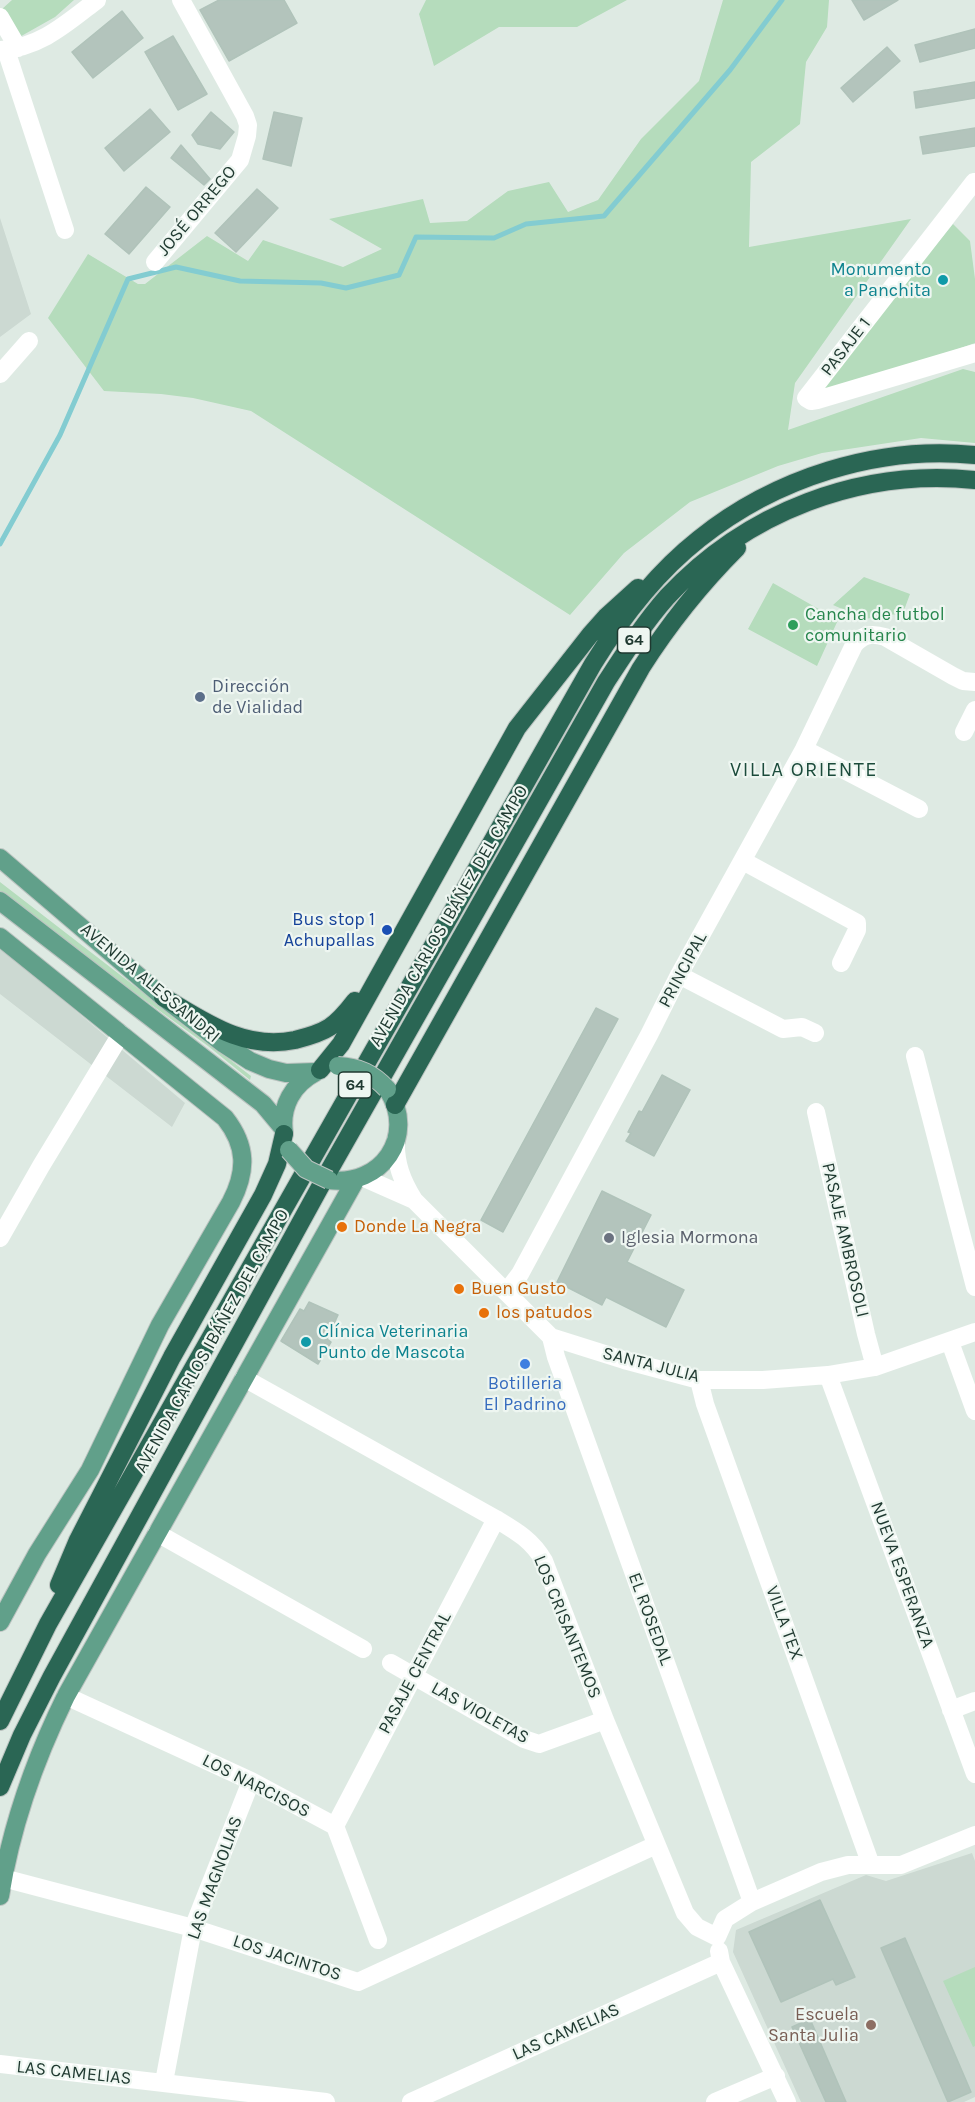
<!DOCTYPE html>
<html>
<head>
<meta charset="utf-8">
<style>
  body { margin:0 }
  canvas { display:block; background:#deeae3 }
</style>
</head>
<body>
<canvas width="975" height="2102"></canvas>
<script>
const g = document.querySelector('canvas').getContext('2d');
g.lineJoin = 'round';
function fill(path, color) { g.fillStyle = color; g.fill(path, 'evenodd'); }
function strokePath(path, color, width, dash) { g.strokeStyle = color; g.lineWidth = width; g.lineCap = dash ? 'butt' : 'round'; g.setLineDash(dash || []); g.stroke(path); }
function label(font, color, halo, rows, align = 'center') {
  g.font = font + ' Karla,sans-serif'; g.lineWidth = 4.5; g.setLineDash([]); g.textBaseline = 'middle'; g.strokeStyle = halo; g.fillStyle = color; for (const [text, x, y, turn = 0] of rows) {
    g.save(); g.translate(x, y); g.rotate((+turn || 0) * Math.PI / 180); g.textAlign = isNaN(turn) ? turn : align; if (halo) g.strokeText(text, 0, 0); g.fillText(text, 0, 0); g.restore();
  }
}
fill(new Path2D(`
  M0,218l31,96 -31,23z
  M0,949l57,46 128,108 -13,24 -172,-133z
  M972,1853l3,8v236l-11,5h-163l-68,-150 3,-22 130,-55 20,6z`), '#ccd9d2');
fill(new Path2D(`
  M12,0h62l-19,17 -39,22 -14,-30z
  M426,0h201l-50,27h-78l-65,39 -15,-52z
  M723,0h106l-2,27 -21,35 -6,62 -49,38 -2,85 162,-28 -116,164 -7,47 175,-61 12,3v71l-54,-5 -99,15 -44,13 -88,36 -66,51 -54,62 -319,-204 -58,-13 -32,-4 -57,-3 -56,-73 40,-64 50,30h7l62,-48 41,25 15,-21 80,27 39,-18 -53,-30 94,-20 7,24 37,-2 41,-30 41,-9 19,30 30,-12 43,-61 58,-58z
  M953,224l17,17 5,38v64l-76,27 -87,27z
  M864,577l46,17 -7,19 -38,6 -32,-14z
  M773,583l65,37 -21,46 -69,-37z
  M0,882l251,194 -1,4 -42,-34 -128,-93 -80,-62z
  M975,1967v79l-2,1 -30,-66z`), '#b5dcbc');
strokePath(new Path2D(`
  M0,544l60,-109 68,-156 48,-12 64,14 81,2 25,5 53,-13 17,-38 78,1 32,-14 78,-8 126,-146 52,-70`), '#83ccd1', 5);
const building = new Path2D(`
  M219,0h65l13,23 -68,38 -29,-51z
  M852,0h46l-34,20z
  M122,11l21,27 -50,40 -21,-26z
  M975,29v19l-55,14 -5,-17z
  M173,36l34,58 -29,16 -33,-58z
  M887,47l13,14 -47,41 -12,-14z
  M975,82v16l-59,10 -2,-16 12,-2 2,2 -1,-2z
  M150,109l20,23 -46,39 -19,-23z
  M211,112l23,20 -14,17 -22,-5 -6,-9z
  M274,112l28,6 -11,48 -28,-7z
  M975,128v18l-52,8 -3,-17z
  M181,145l29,34 -6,6 -33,-27z
  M146,187l24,20 -41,47 -24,-20z
  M257,189l21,19 -42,44 -21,-19z
  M596,1008l22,11 -115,213 -22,-12z
  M662,1075l28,15 -36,66 -28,-15 5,-8 -3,-1 11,-21 3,1z
  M602,1191l49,24 -24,47 57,28 -18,37 -60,-30 -4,8 -45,-23z
  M309,1302l29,13 -11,24 4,3 -13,22 -37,-23 19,-32 4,2z
  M820,1900l35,77 -19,8 -3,-6 -52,23 -32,-70z
  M905,1938l66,154 -23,10 -67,-154z
  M810,2019l36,83h-20l-34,-75z`);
fill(building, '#b3c4bc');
strokePath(building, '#b0c3ba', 1.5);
const major = new Path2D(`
  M0,858l163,139 61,47 26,17 19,8 17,4 29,-1
  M0,901l263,203 20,24
  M0,937l225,181c22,28 22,53 6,84l-71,123 -70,145 -53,84 -37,68
  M284,1133c-4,-27 9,-49 32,-61
  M329,1180c52,7 88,-43 59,-90
  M0,1896c11,-69 35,-137 66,-200l290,-517`);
const highway = new Path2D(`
  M163,997c41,24 81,54 132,43 32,-8 40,-13 60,-39
  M320,1070l21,-26 176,-316 73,-93 16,-18 32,-29
  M395,1105l246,-437c28,-44 59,-83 96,-120
  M59,1585l19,-45 94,-183 91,-162 14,-31 7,-30
  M0,1721l48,-97 545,-960c29,-47 63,-91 106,-125 76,-61 179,-94 276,-84
  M0,1787l22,-52 30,-59 279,-509 275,-485c19,-29 38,-59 61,-85 79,-85 193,-129 308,-117`);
strokePath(major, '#bcc4c1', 20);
strokePath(highway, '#bcc4c1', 20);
strokePath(new Path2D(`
  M0,17l18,31
  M0,50c40,-2 67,-27 97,-50
  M6,50l59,180
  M974,182l-168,216 5,3 6,-1 158,-47
  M155,262l85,-102 7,-24 1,-11 -3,-9 -64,-116
  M0,374l29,-33
  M964,732l11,-22
  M804,749l115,60
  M743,861l114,62v7l-16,33
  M679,975l104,54 19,-2 13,6
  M915,1056l60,231
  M816,1112l50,222 9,33
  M396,1140c-1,23 6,41 18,60l137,137 73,23 75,20h64l65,-5 47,-8 100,-35
  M362,1177l52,23
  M0,1238l41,-72 80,-132
  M507,1291l13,-17 129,-239 30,-60 125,-226 50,-104c9,-11 18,-12 31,-8l68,39 10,5 12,1
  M551,1337l5,20 196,545
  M950,1342l25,69
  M828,1375l147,399
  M244,1378l252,141c20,12 36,21 48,42l61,159 80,193 12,14 20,10
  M699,1380l6,24 166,461
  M157,1533l206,116
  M391,1663l133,76 15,5 66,-24
  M66,1696l185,85 84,45 43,114
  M951,1710l24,-9
  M335,1826l161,-307
  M3,1878l190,50 165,54 298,-137
  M717,1937l8,-18 27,-17 69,-30 27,-7h53l74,-30
  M719,1951l2,11 66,140
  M0,2064l326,38
  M164,2082l29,-154 58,-147
  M411,2102l310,-140
  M715,2102l61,-26`), '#fff', 18);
strokePath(major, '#61a08a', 18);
strokePath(highway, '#2a6654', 18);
const majorBridge = new Path2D(`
  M338,1066c21,1 35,8 49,23
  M289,1150l17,19 23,11`);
strokePath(majorBridge, '#bcc4c1', 20, []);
strokePath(majorBridge, '#61a08a', 18);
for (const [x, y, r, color] of [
  [943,280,6,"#0f9aa8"],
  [793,625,6,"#2e9e5b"],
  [200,697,6,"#5c6f8a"],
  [387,930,6,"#1a4fb4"],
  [342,1227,6,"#e8710a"],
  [609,1238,6,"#6b7280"],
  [459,1289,6,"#e8710a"],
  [484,1313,6,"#e8710a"],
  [306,1342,6,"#0f9aa8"],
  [525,1364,6,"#3f7fe0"],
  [871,2025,6,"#8d6e63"]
]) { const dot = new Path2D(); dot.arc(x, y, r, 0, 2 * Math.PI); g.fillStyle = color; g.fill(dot); strokePath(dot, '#eef6f1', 2); }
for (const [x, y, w] of [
  [634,640,33],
  [355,1085,33]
]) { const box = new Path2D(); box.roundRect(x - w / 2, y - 13, w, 26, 4.5); g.fillStyle = '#eef6f1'; g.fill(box); strokePath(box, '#1f3930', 1.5); }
label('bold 16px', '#1f3930', null, [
  ["64",634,640],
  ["64",355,1085]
]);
label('18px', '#1f3930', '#eef6f1', [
  ["JOSÉ ORREGO",197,211,-50],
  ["PASAJE 1",846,347,-52],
  ["AVENIDA CARLOS IBÁÑEZ DEL CAMPO",449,916,-60],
  ["PRINCIPAL",683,970,-62],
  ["AVENIDA ALESSANDRI",150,983,40],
  ["PASAJE AMBROSOLI",845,1240,77],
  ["AVENIDA CARLOS IBÁÑEZ DEL CAMPO",212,1341,-61],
  ["SANTA JULIA",651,1365,14],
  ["NUEVA ESPERANZA",902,1575,70],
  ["EL ROSEDAL",650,1619,70],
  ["VILLA TEX",784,1623,70],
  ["LOS CRISANTEMOS",567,1627,68],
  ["PASAJE CENTRAL",415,1673,-62],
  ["LAS VIOLETAS",480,1713,29],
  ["LOS NARCISOS",256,1786,27],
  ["LAS MAGNOLIAS",215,1878,-70],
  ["LOS JACINTOS",287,1958,18],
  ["LAS CAMELIAS",566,2032,-24],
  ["LAS CAMELIAS",74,2073,6]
]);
label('18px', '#0d838f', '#eef6f1', [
  ["Monumento",931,270],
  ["a Panchita",931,291],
  ["Clínica Veterinaria",318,1332,"left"],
  ["Punto de Mascota",318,1353,"left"]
], 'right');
label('18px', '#27864d', '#eef6f1', [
  ["Cancha de futbol",805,615],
  ["comunitario",805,636]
], 'left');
label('18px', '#4e5e75', '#eef6f1', [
  ["Dirección",212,687],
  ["de Vialidad",212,708]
], 'left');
label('18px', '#164399', '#eef6f1', [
  ["Bus stop 1",375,920],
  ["Achupallas",375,941]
], 'right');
label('18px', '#c56008', '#eef6f1', [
  ["Donde La Negra",354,1227],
  ["Buen Gusto",471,1289],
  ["los patudos",496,1313]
], 'left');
label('18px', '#5b616d', '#eef6f1', [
  ["Iglesia Mormona",621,1238]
], 'left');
label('18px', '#366cbe', '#eef6f1', [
  ["Botilleria",525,1384],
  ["El Padrino",525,1405]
]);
label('18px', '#785e54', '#eef6f1', [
  ["Escuela",859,2015],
  ["Santa Julia",859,2036]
], 'right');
g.letterSpacing = '1.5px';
label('20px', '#1b4b3b', '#eef6f1', [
  ["VILLA ORIENTE",804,770]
]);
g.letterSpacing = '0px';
</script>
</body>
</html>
